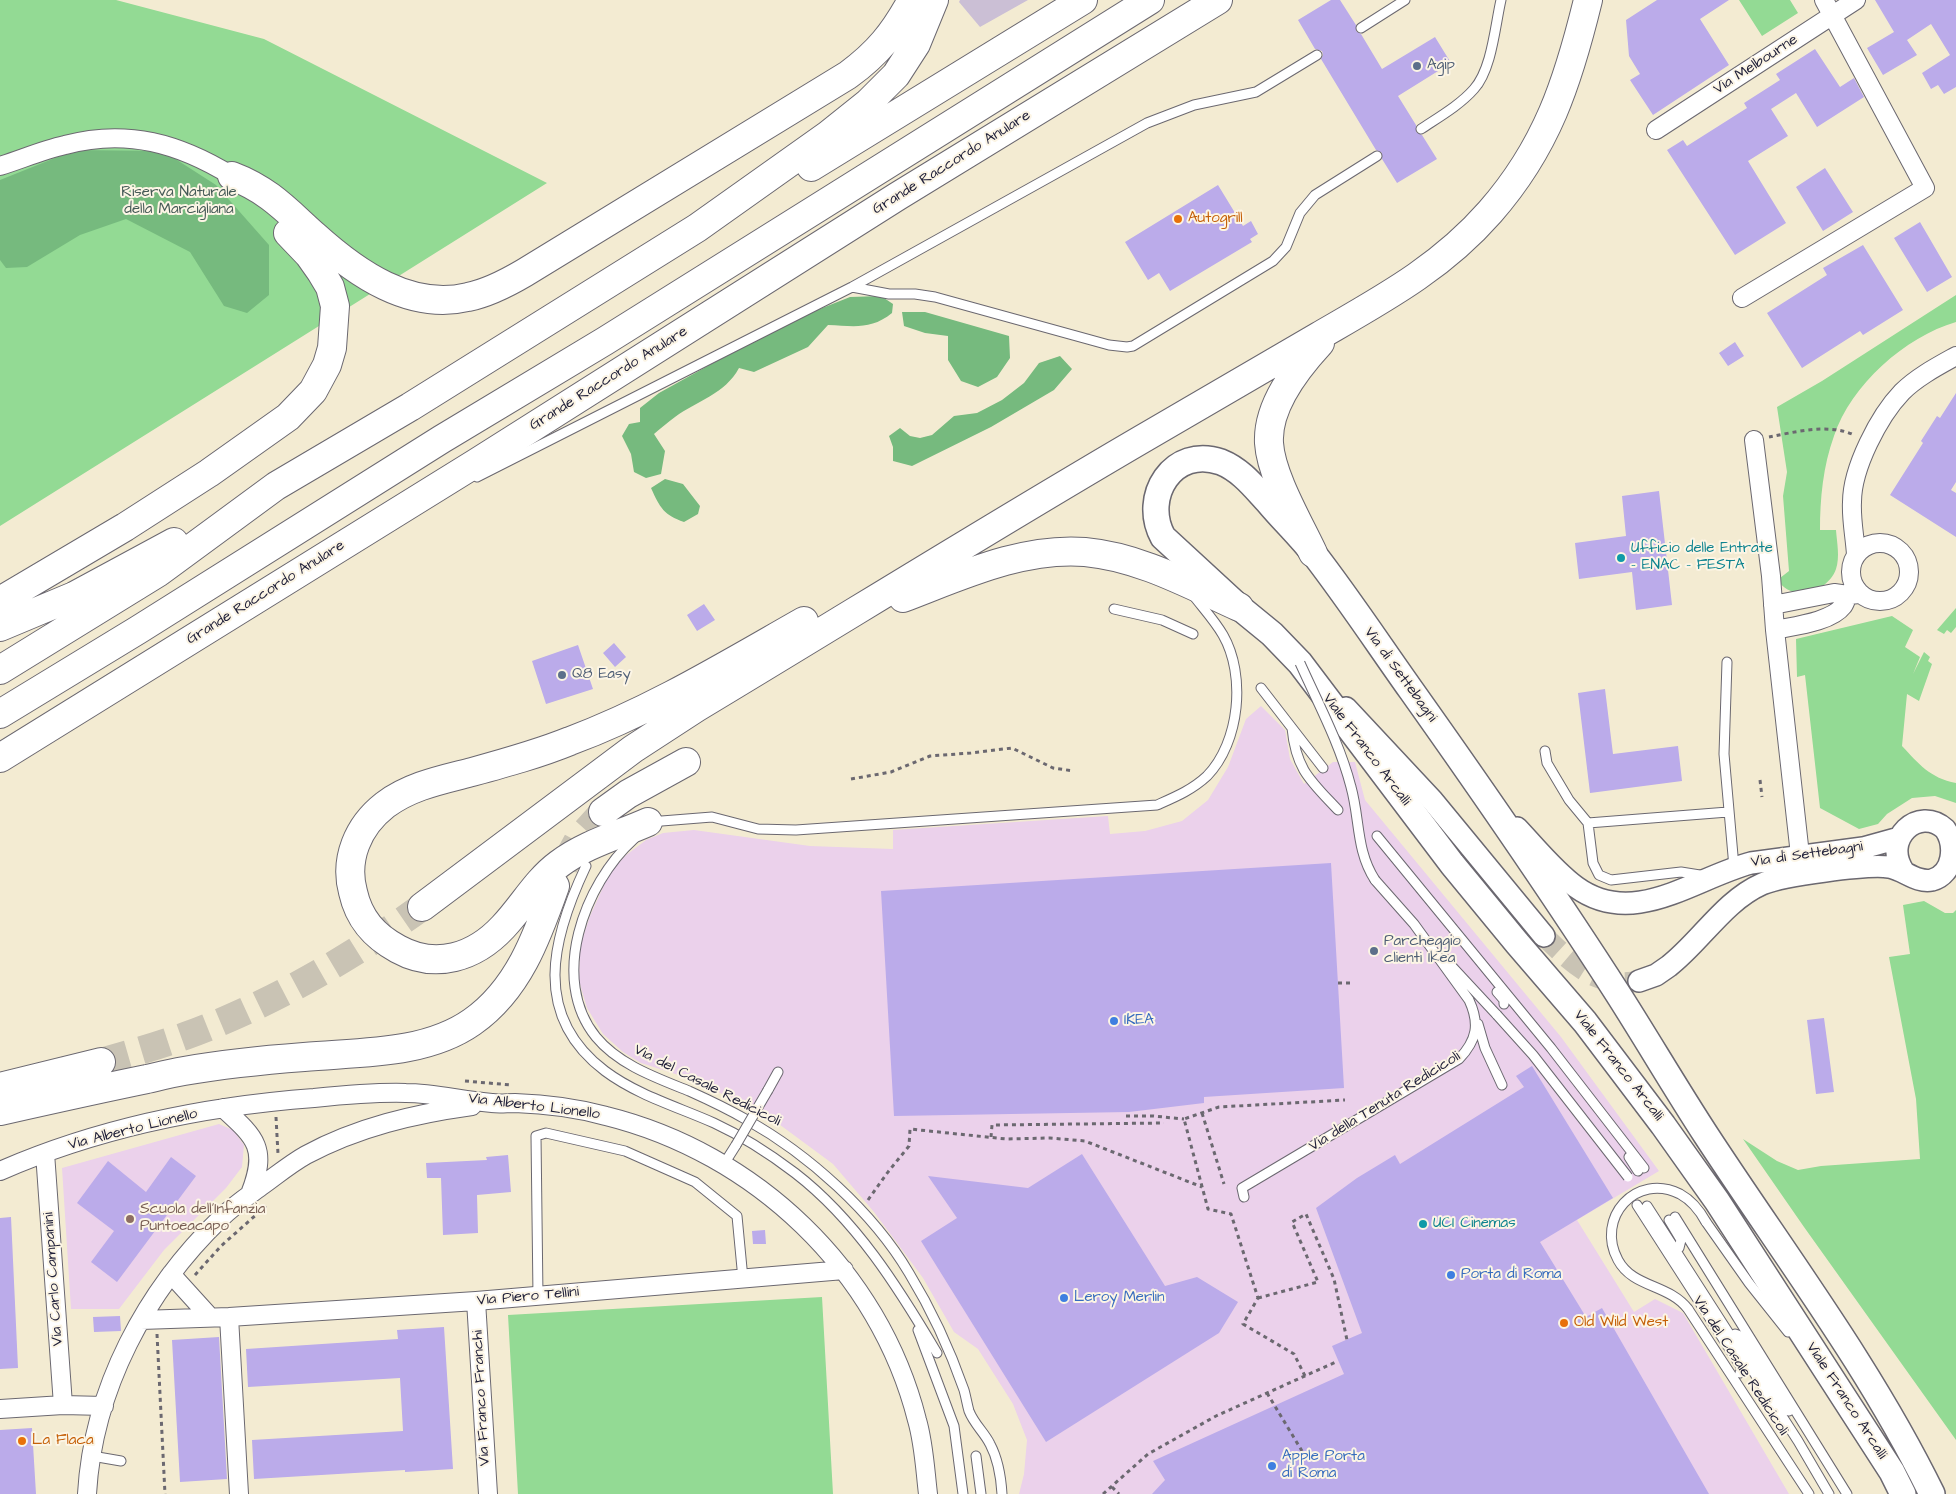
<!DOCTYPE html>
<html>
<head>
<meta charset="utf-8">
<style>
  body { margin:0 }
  canvas { display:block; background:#f3ebd2 }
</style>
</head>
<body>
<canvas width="1956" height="1494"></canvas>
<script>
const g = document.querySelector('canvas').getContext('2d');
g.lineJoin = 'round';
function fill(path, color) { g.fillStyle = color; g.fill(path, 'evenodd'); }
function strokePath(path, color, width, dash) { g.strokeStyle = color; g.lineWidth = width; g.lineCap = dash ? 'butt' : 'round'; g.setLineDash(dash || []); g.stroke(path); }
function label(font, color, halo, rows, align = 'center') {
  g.font = font + ' "Architects Daughter",sans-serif'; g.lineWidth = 4; g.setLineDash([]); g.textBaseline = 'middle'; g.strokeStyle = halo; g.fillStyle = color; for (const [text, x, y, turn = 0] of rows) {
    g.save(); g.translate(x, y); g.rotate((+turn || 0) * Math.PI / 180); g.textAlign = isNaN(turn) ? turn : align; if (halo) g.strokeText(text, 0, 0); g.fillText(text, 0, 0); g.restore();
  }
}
fill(new Path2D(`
  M1261,706l24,24 5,29 14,25 29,-22h22l10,38 196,237 98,134 -82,49 57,92 21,-13 28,14 106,181h-770l5,-20 3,-34 -14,-36 -35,-55 -24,-17 -31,-54 -49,-66 -41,-48 -65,-48 -77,-37 -50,-16 -18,-11 -20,-18 -16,-26 -8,-27 1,-35 10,-30 19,-42 16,-18 21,-16 17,-7 31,-3 116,16 83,3v-19l215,-14 2,18 35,-3 37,-10 26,-21 20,-33 18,-48z
  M219,1124l14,6 11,15 -2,22 -16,21 -62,62 -45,59h-48l-9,-141z`), '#ebd1eb');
fill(new Path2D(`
  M960,0h68l-48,27 -21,-25z`), '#cbbfd5');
fill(new Path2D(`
  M0,0h116l148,39 283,144 -547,343z
  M1739,0h51l8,13 -36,23z
  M1956,295v27c-51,15 -105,63 -122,114 -11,30 -14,63 -14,94h16c1,13 4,27 0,39 -7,21 -40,34 -56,14v-5l9,-7 -6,-75 4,-24 -10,-65 45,-26z
  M1956,608v19l-5,6 -4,-3 -3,4 -7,-4z
  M1892,616l21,14 -8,17 15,10 -7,17 11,-22 6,5 -2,4 4,3 -13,37 -12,-7 -5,52c17,18 28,32 54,37v20l-21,-7 -23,2 -25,16 -9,10 -19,5 -39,-21 -15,-133 -8,2 -1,-38z
  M1924,901l21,12h8l3,-3v530l-152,-213 -61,-88 34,22 21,9 23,-4 99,-7 -4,-60 -27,-142 21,-3 -7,-49z
  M822,1297l11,197h-315l-10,-179z`), '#93da94');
fill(new Path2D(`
  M75,150l88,1 53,34 53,60v50l-22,18 -23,-7 -34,-54 -64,-33 -46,16 -53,32 -21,1 -6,-8v-80z
  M881,296l12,8 -1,9c-21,17 -38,13 -64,12l-20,22 -54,25 -15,-4c-14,26 -42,33 -64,49 -7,5 -14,11 -21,17l11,17 -4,23 -15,4 -12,-6 -3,-18 -9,-18 7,-12 11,-2v-14l19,-15 128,-71 63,-25z
  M902,312h23l84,24 1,22 -13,19 -19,10 -17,-6 -13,-21v-24l-23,-3 -21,-7z
  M1060,356l12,13 -18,21 -63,37 -79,39 -19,-5v-14l-4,-11 11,-8 10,8 10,2 12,-3 22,-19 23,-3 25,-13 22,-17 15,-20z
  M665,479l18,5 17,22 -2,8 -14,8c-20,-7 -24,-14 -33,-34z`), '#76ba7e');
fill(new Path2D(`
  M1331,0h9l16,25v6l5,3 21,35 53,-32 16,26 -53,33 18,29v7l6,3 15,24 -40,24 -15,-24v-6l-6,-3 -55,-91 2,-4 -1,-4 -7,-2 -17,-29z
  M1657,0h72l-29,19 29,46 -76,50 -23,-35 10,-6 -11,-18 -3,-36z
  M1875,0h81v87l-12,7 -6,-9 -7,4 -9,-16 28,-18 -19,-31 -24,16 10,15 -34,20 -16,-27 27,-16z
  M1815,49l25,38 14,-9 10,19 -47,30 -21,-34 -25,16 17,27 -40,25 38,62 -51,32 -68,-105 16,-10 4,6 60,-38 -3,-5 36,-23 -4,-6z
  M1825,168l28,44 -30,19 -27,-44z
  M1218,185l25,41 8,-5 7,13 -8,5 2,3 -82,49 -11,-18 -11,7 -23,-38z
  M1920,222l32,55 -25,15 -33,-54z
  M1863,245l40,65 -40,25 -3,-4 -58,37 -35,-55 60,-38 -4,-7z
  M1735,342l9,14 -16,10 -9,-13z
  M1956,393v89l-5,8 5,3v44l-66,-42 33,-52 -2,-2 16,-25 3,2z
  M1659,491l13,114 -36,5 -4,-38 -53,7 -4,-36 51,-7 -4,-40z
  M704,604l11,16 -18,11 -10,-16z
  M614,643l12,14 -11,10 -12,-14z
  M578,645l15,44 -47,15 -14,-43z
  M1605,689l8,65 65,-8 4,35 -92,12 -12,-100z
  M1331,863l13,225 -140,9v6l-75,9 -235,4 -13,-225z
  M1824,1018l10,74 -18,2 -9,-74z
  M1532,1066l81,132 -73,44 46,75 16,-9 107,186h-557l13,-14 -12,-19 191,-87 -12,-28 30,-13 -46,-125 41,-30 38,-23 5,9 124,-77 -8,-11z
  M1082,1154l83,132 32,-9 41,25 -19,31 -173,109 -125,-201 36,-23 -29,-42 100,12z
  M508,1155l3,37 -34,3 1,38 -35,2 -2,-57h-14l-1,-15 61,-3 -1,-3z
  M171,1157l25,19 -79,106 -26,-20 23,-31 -37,-28 31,-42 38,31z
  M11,1217l7,151 -18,1v-151z
  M765,1230l1,14h-13l-1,-13z
  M120,1316l1,15 -27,1 -1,-15z
  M444,1327l9,142 -48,3v-2l-151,9 -2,-39 151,-9 -3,-53 -152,9 -2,-38 152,-10 -1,-9z
  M219,1337l8,142 -47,3 -8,-142z
  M32,1428l4,66h-36v-64z`), '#bbabea');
strokePath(new Path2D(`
  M1544,936c27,26 54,54 95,45`), '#c9c3b4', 21, [21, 11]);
strokePath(new Path2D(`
  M564,866l14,-26 25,-28
  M101,1062c28,-8 56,-16 84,-26 85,-31 164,-77 237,-129`), '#c9c3b4', 28, [28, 14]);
const service = new Path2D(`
  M1361,28l44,-28
  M1421,129c18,-12 39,-24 53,-40 18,-20 21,-63 27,-89
  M852,287l37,7h26l20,3 174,48 18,2 6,-1 140,-85 13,-14 14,-34 15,-18 62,-39
  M477,477l375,-190 295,-164 47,-18 62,-13 61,-37
  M1114,609l48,11 31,14
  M1727,662l-3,92 10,113
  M1261,688l62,80
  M1292,728c4,42 19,53 46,82
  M1545,751l2,12 22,37 19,23 5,40 6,12 12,5 70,-8 25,4
  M649,822l63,-5 46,12 38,1 361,-25c18,-8 35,-15 50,-29 33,-34 39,-101 16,-141 -8,-14 -20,-27 -30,-40
  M1588,823l140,-11
  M1377,836l174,212 93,120
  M634,839c-50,45 -85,140 -38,198 23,28 61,41 93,54 20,9 39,18 58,29 61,34 126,92 162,153 22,36 41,77 55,117 2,7 3,14 5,21 5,13 15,21 21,33 8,15 11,33 12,50
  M586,866c-34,72 -55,149 19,205 32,24 73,36 109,52 28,13 56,31 81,50 61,47 103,114 142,180
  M1444,958l53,57
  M1497,992l7,8v4
  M1478,1024l7,24 17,37
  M768,1090l10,-18
  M1629,1157l9,14
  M724,1164l12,-19
  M1244,1197l-2,-9 217,-129c18,-19 21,-35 10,-59l-55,-76 -39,-44
  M1637,1205l103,160 2,4 -2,4
  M1647,1206l151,235 31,53
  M1675,1217l172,277
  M1669,1220l12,20 -2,8
  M1706,1222l43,61 39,49
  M538,1296l-2,-160 10,-3 79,18 70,31 42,34 6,63
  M1688,1309l121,185
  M918,1330l36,96 9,68
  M1735,1334l3,1 51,76
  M92,1456l29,5
  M976,1456l5,38`);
const minor = new Path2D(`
  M1656,130l200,-130
  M0,166c22,-7 43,-16 65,-21 62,-17 115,-1 167,31
  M1742,298l183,-110 -101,-188
  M1754,440l17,136 4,54 25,225
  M1851 572a29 29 0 1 1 58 0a29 29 0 1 1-58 0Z
  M1856,555c-1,-18 -5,-35 -4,-53 0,-34 27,-86 50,-110 15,-15 36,-26 54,-36
  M1773,605l61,-12 14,2 12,-1
  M1775,630c18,-4 56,-8 68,-24 2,-2 3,-7 5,-11
  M223,1108c33,30 45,40 27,86
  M45,1153l18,252
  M0,1171c98,-43 207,-65 314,-73 30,-3 61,-6 92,-5 29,0 57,8 86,10 7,1 15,0 23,0 30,1 62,5 91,13 149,37 273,154 311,304 7,24 8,49 11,74
  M171,1274l39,43
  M476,1301l12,193
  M229,1317l10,177
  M141,1320l88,-3 247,-16 368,-31
  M0,1409l63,-4 41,1
  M87,1494c6,-105 59,-204 134,-276 13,-13 27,-22 42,-33 14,-10 27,-21 43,-30 52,-28 108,-41 166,-49`);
const tertiary = new Path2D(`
  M1346,708l86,92 112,136
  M1517,828c19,20 37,43 59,59 58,42 118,-9 175,-24l112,-15 36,-10
  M1639,981l17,-6 13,-9c32,-25 55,-65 93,-82 21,-9 105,-20 127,-17 16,3 27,16 43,13 22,-6 24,-35 13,-51 -26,-24 -64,10 -41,43`);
const secondary = new Path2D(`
  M1903,1494l-11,-22 -175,-271 -54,-76 -78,-103 -68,-79 -65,-79 -152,-201 -28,-29 -33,-27 -76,-70c-22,-40 10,-92 58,-75 20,8 33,25 47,40 15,18 32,34 46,52 34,44 65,91 97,136 71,100 141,201 207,304 30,47 58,95 88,141 77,118 164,232 226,359`);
const motorway = new Path2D(`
  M811,167l272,-167
  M232,176c37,14 55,35 83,60 41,37 95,75 153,61 20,-4 39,-14 56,-24l324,-198c30,-22 46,-42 64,-75
  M1313,553c-14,-30 -42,-77 -44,-110 -2,-37 27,-74 51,-100
  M903,598c58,-22 119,-51 182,-46 55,5 105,33 154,55
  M0,601l125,-74 84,-54 79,-56 25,-26 14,-26 5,-17 3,-42 -5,-19 -9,-15 -12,-17 -21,-22
  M0,627l74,-31 100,-54
  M0,670l159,-98 117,-86 134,-79 287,-179 131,-93 40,-32 28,-28 20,-31 18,-44
  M0,714l138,-84 304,-191 163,-98 545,-341
  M0,758l476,-295 422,-267 320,-196
  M603,812l25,-18 58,-32
  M648,822c-29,13 -63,22 -89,42 -23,17 -36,42 -56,63 -28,30 -67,43 -105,22 -24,-13 -39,-30 -45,-57 -9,-33 5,-66 32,-87 25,-19 56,-25 87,-33 33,-9 66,-18 98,-31 83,-31 158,-77 234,-120
  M422,907l211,-158 63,-41c153,-92 305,-187 460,-277 54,-32 109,-63 163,-95 64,-37 122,-68 171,-124 57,-65 78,-130 98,-212
  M0,1087l101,-25
  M0,1111c49,-11 98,-22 147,-32 13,-3 25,-6 37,-8 40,-7 80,-11 120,-14 55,-5 121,-2 168,-35 46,-32 65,-85 83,-136`);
strokePath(service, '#6b6870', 11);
strokePath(minor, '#6b6870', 20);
strokePath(tertiary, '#6b6870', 24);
strokePath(secondary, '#6b6870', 28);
strokePath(motorway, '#6b6870', 30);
strokePath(new Path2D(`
  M1769,437c26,-5 60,-14 85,-2
  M851,779l40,-7 39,-16 41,-3 41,-5 41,20 21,3
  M1760,780l2,17
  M1338,983h14
  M465,1081l46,4
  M1202,1113l22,71
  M1126,1116h27l31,3
  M276,1117l2,37
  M991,1137l1,-12 172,-2
  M868,1200l20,-28 21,-26 1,-17 96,10 44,-1 35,3 117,46
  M195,1275l26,-29 45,-40
  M1258,1298l60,-16 -26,-60 14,-8 28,65 13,61
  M157,1334l8,160
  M1305,1376l-11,-22 -51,-30 15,-26 -27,-84 -23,-5 -24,-90 35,-12 126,-7
  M1267,1393l35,58
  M1112,1487l7,7
  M1103,1494l45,-40 68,-38 122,-55`), '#6b6870', 3, [4, 4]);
strokePath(service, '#fff', 9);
strokePath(minor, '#fff', 18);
strokePath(tertiary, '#fff', 21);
strokePath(secondary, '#fff', 25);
strokePath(motorway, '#fff', 28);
const serviceBridge = new Path2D(`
  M1300,663c18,40 40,81 51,124 9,32 5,64 24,93
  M1497,1015l36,40 95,122
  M736,1145l32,-55
  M1688,1309c-19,-25 -55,-21 -70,-49 -23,-42 18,-88 62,-66 11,6 20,17 26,28`);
strokePath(serviceBridge, '#6b6870', 11, []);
strokePath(serviceBridge, '#fff', 9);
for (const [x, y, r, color] of [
  [1417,66,5,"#5c6f8a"],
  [1178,219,5,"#e8710a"],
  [1621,558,5,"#0f9aa8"],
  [562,675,5,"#5c6f8a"],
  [1374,951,5,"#5c6f8a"],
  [1114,1021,5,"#3f7fe0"],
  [130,1219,5,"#8d6e63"],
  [1423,1224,5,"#0f9aa8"],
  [1451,1275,5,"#3f7fe0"],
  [1064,1298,5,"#3f7fe0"],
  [1564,1323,5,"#e8710a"],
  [22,1441,5,"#e8710a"],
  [1272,1466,5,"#3f7fe0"]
]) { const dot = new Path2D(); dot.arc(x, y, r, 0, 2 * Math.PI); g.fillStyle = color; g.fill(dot); strokePath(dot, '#fcf5e5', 2); }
label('15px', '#22223b', '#fcf5e5', [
  ["Via Melbourne",1756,65,-33],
  ["Grande Raccordo Anulare",952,163,-32],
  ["Grande Raccordo Anulare",609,379,-32],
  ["Grande Raccordo Anulare",266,593,-32],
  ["Via di Settebagni",1400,675,54],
  ["Viale Franco Arcalli",1366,750,53],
  ["Via di Settebagni",1807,855,-8],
  ["Viale Franco Arcalli",1618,1066,52],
  ["Via del Casale Redicicoli",707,1086,27],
  ["Via della Tenuta Redicicoli",1385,1102,-32],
  ["Via Alberto Lionello",534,1107,7],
  ["Via Alberto Lionello",133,1130,-14],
  ["Via Carlo Campanini",54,1279,-94],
  ["Via Piero Tellini",528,1297,-5],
  ["Via del Casale Redicicoli",1740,1366,57],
  ["Via Franco Franchi",482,1398,-93],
  ["Viale Franco Arcalli",1846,1401,57]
]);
label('15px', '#4e5e75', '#fcf5e5', [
  ["Agip",1427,66],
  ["Q8 Easy",572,675],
  ["Parcheggio",1384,942],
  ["clienti Ikea",1384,959]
], 'left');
label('15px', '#445956', '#fcf5e5', [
  ["Riserva Naturale",179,193],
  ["della Marcigliana",179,210]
]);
label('15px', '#c56008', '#fcf5e5', [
  ["Autogrill",1188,219],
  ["Old Wild West",1574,1323],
  ["La Flaca",32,1441]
], 'left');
label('15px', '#0d838f', '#fcf5e5', [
  ["Ufficio delle Entrate",1631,549],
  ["- ENAC - FESTA",1631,566],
  ["UCI Cinemas",1433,1224]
], 'left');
label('15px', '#366cbe', '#fcf5e5', [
  ["IKEA",1124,1021],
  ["Porta di Roma",1461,1275],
  ["Leroy Merlin",1074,1298],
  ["Apple Porta",1282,1457],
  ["di Roma",1282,1474]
], 'left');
label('15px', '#785e54', '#fcf5e5', [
  ["Scuola dell’Infanzia",140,1210],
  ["Puntoeacapo",140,1227]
], 'left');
</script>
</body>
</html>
